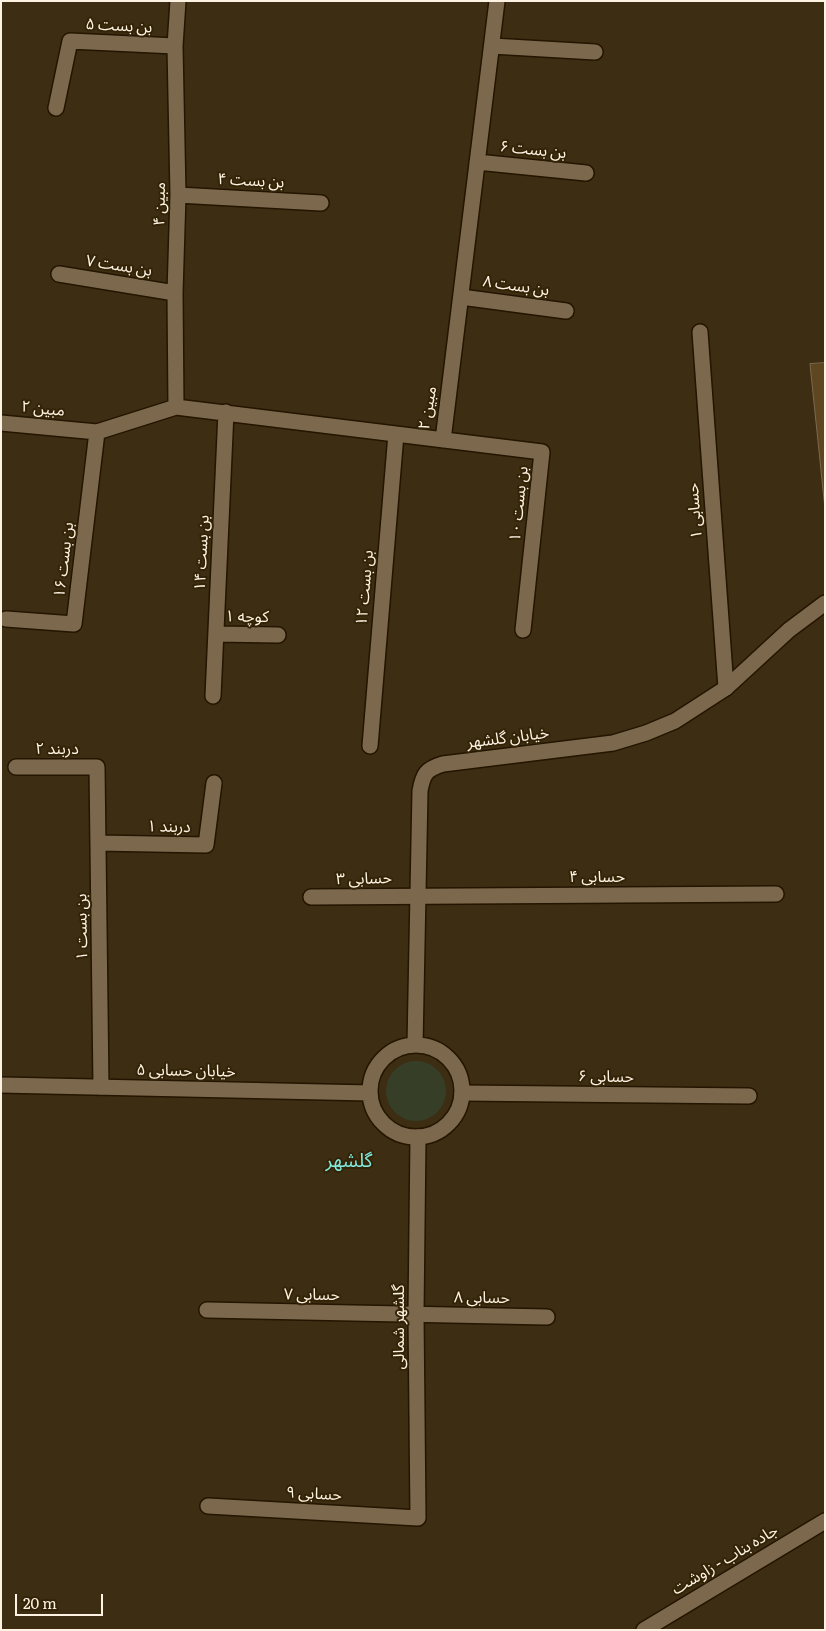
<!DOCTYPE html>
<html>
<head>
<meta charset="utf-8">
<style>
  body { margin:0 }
  #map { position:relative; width:826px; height:1631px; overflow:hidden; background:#3d2d12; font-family:Literata,serif }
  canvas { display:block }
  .frame { position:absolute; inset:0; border:2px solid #fef3e3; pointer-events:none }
  .scale { position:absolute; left:15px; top:1594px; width:88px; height:22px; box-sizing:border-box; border:2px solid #fef3e3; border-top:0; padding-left:6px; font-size:15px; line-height:18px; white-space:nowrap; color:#fef3e3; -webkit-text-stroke:4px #332307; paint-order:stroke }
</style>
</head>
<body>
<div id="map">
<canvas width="826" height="1631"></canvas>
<div class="frame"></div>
<div class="scale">20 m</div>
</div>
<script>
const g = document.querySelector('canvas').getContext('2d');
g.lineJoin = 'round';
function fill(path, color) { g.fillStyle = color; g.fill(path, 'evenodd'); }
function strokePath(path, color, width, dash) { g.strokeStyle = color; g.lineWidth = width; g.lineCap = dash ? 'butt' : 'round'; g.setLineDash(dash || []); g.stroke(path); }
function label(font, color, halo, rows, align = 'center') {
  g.font = font + ' Literata,"Noto Sans Arabic",serif'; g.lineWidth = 4; g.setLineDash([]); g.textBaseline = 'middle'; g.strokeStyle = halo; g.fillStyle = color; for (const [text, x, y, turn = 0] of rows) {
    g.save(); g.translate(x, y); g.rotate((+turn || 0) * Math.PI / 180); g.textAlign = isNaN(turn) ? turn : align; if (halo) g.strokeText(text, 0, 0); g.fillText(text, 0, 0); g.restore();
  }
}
fill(new Path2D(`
  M386 1091a30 30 0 1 1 60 0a30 30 0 1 1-60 0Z`), '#373e28');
const building = new Path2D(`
  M825,363v146l-15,-145z`);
fill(building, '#5d4620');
strokePath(building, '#7d6a4e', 1);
const minor = new Path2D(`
  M492,46l103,6
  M56,108l14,-67 105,5
  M477,162l109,11
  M178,195l143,8
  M59,274l116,19
  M461,297l105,14
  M700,332l26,356
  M176,407l-1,-114 3,-98 -3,-149 3,-45
  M1,423l96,9 79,-25 366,45 -19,178
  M443,440l54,-439
  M6,619l68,5 23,-192
  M216,634l62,1
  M213,696l13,-284
  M370,746l26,-312
  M16,767h81l4,320
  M98,843l108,2 8,-62
  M311,897l465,-3
  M462,1093l287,3
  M207,1310l340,7
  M208,1506l210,12 -2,-204 2,-177`);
const tertiary = new Path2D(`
  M415,1045l5,-254c3,-17 6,-22 23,-27l170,-21 33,-10 29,-12 51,-33 63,-58 36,-27
  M370 1091a46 46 0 1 1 92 0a46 46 0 1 1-92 0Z
  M1,1085l369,8
  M644,1630l181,-109`);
strokePath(minor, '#241500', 18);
strokePath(tertiary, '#241500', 18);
strokePath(minor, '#7c694d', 15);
strokePath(tertiary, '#7c694d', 15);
label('16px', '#fef3e3', '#332307', [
  ["بن بست ۵",119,26,3],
  ["بن بست ۶",533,150,6],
  ["بن بست ۴",251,181,3],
  ["مبین ۴",160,204,-89],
  ["بن بست ۷",119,266,9],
  ["بن بست ۸",516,286,8],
  ["مبین ۲",428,408,-80],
  ["مبین ۲",43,409,6],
  ["بن بست ۱۰",519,504,-84],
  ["حسابی ۱",695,511,-94],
  ["بن بست ۱۴",202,553,-87],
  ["بن بست ۱۶",64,560,-83],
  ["بن بست ۱۲",365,588,-85],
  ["کوچه ۱",247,617,1],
  ["خیابان گلشهر",508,738,-7],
  ["دربند ۲",57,749],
  ["دربند ۱",169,827,1],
  ["حسابی ۴",597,877],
  ["حسابی ۳",364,879,-1],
  ["بن بست ۱",82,927,-91],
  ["خیابان حسابی ۵",186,1071,1],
  ["حسابی ۶",606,1077,1],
  ["حسابی ۷",312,1295,1],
  ["حسابی ۸",482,1298,1],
  ["گلشهر شمالی",399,1327,-90],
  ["حسابی ۹",314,1494,3],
  ["جاده بناب - زاوشت",725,1560,-31]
]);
label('19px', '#81ebe0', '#332307', [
  ["گلشهر",349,1161]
]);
</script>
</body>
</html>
